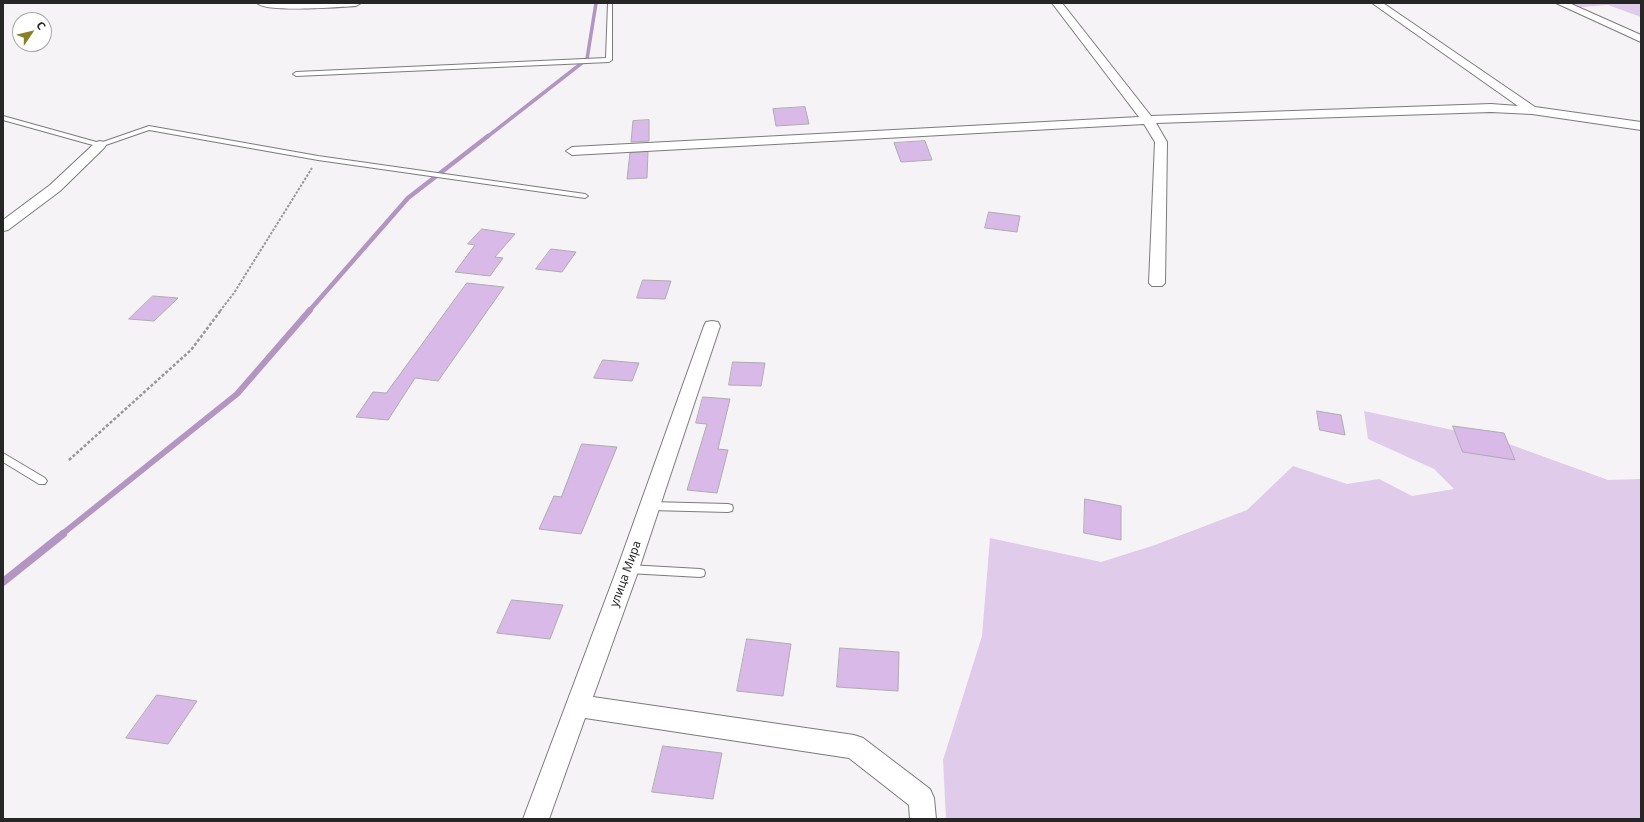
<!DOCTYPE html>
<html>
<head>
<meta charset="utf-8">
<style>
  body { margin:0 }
  #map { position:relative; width:1644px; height:822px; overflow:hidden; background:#f6f3f7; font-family:"Noto Sans",sans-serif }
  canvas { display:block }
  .frame { position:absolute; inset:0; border:4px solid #272627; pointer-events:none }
  .north { position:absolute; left:12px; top:12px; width:40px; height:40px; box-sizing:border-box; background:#fff; border:1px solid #a9a8a9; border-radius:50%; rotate:55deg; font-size:11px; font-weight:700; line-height:16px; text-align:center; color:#272627 }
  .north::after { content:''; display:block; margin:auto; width:14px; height:18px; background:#888128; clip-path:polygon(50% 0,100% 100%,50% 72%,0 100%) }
</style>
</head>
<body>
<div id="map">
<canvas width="1644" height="822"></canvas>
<div class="frame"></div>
<div class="north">С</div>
</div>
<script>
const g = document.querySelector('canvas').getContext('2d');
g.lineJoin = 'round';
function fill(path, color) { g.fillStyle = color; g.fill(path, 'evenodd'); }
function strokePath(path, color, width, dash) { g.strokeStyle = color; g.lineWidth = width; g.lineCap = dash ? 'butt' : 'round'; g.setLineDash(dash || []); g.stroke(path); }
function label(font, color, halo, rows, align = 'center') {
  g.font = font + ' "Noto Sans",sans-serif'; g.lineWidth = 4; g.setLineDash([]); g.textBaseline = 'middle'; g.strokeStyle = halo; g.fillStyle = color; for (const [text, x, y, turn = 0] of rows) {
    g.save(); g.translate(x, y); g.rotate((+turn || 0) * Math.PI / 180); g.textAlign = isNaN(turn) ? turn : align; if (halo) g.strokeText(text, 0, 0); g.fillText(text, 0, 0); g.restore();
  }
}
fill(new Path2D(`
  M1571,3h70v14l-33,-12 -27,2z
  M1364,411l131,28 113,41 33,-1v340h-695l-3,-59 39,-124 8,-98 111,24 54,-17 92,-35 46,-44 54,18 32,-5 33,17 42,-7 -20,-20 -66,-30z`), '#e0cbea');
strokePath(new Path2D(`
  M487,137l100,-78 9,-56`), '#b395c2', 3.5);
strokePath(new Path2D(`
  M309,311l99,-113 80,-62`), '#b395c2', 4.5);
strokePath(new Path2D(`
  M61,535l176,-141 73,-84`), '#b395c2', 6);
strokePath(new Path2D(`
  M3,582l60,-48`), '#b395c2', 8);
const building = new Path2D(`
  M805,107l4,17 -33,2 -3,-17z
  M649,120v21l-18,1 2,-21z
  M925,141l7,19 -31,2 -7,-19z
  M648,152l-1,26 -20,1 3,-26z
  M989,212l31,4 -3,16 -32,-4z
  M482,229l33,5 -20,23 8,1 -13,18 -35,-4 20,-27 -7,-1z
  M551,249l25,3 -14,20 -26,-3z
  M643,280l28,1 -6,18 -28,-1z
  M467,283l37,4 -66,94 -23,-3 -27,42 -32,-3 17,-25 13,1z
  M153,296l25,2 -24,23 -25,-2z
  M603,360l36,3 -7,18 -38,-3z
  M733,362l32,1 -4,23 -32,-1z
  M703,397l27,2 -12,50 10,1 -11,43 -30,-3 20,-66 -11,-1z
  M1317,411l24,4 4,20 -25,-5z
  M1453,426l51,7 11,27 -52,-8z
  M582,444l35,3 -36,87 -42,-5 15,-33 7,1z
  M1085,499l36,7v34l-37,-7z
  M512,600l51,5 -13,34 -53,-6z
  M747,639l44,5 -8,52 -46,-5z
  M840,648l59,4 -1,39 -61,-4z
  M157,695l40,6 -29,43 -42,-6z
  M663,746l59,7 -9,46 -61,-7z`);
fill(building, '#d8b9e7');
strokePath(building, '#aeacb0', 1);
const service = new Path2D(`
  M608,3h4v57l-3,2 -313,14 -3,-2 3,-2 310,-14z
  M3,116l97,27 49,-17 169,30 267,38 3,2 -3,2 -267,-38 -169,-30 -49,17 -97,-27z
  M3,453l42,25 2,3 -2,3h-6l-36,-22z
  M650,502l78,2 4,1 1,3 -1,3 -4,1 -78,-2 -4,-1 -1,-3 1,-3z
  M628,565l72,4 4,1 1,3 -1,3 -4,1 -72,-4 -4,-1 -1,-3 1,-3z`);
const minor = new Path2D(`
  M257,3h104l-5,3c-17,1 -90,7 -99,-3z
  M1052,3h10l89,113 340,-12 27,2 -146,-103h11l152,104 106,15v8l-109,-16 -41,-2 -335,11 11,19 -2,141 -3,3h-10l-3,-3 6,-141 -11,-18 -572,31 -6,-4 6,-4 567,-30z
  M1556,3h13l72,32v7z
  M100,141l4,1 2,3 -2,3 -44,43 -52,39 -5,1v-11l47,-35 46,-43z
  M712,321l6,1 2,4 -81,243 -46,128 261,38 9,3 67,51 4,9 2,21h-26l-1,-14 -60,-47 -264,-40 -36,101h-26l94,-250 87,-243 2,-4z`);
strokePath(service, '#7c7a7d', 2);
strokePath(minor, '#7c7a7d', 2);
strokePath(new Path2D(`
  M220,311l14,-18 78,-125`), '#989698', 2, [2.5, 1.5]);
strokePath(new Path2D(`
  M69,460l122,-110 30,-40`), '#989698', 2.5, [3, 2]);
fill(service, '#fff');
fill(minor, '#fff');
label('12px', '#272627', '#fff', [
  ["улица Мира",626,574,-70]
]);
</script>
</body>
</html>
